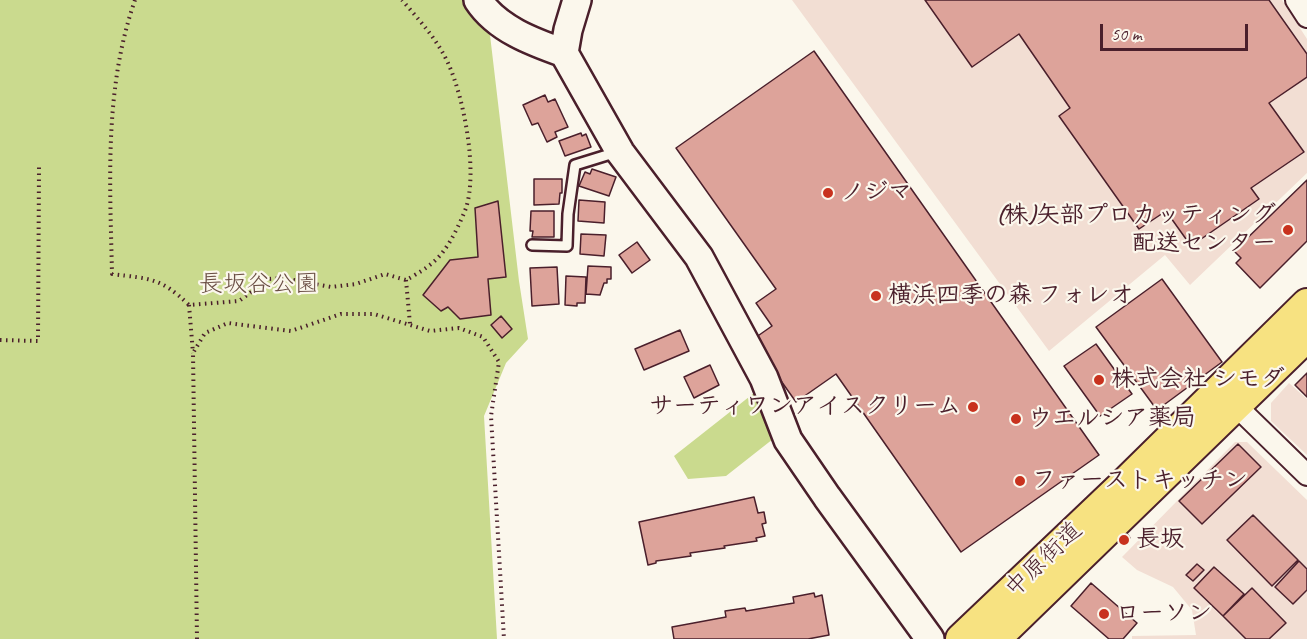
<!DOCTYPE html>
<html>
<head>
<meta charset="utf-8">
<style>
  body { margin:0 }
  #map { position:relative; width:1307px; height:639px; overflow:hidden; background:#fbf7ec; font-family:Caveat,sans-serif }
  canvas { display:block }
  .scale { position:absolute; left:1100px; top:24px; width:148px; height:27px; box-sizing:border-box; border:3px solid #4a1f2b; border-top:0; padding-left:8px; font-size:18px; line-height:21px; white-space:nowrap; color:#4a1f2b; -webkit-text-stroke:4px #fbf7ec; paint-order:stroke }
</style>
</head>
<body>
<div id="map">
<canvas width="1307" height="639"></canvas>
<div class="scale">50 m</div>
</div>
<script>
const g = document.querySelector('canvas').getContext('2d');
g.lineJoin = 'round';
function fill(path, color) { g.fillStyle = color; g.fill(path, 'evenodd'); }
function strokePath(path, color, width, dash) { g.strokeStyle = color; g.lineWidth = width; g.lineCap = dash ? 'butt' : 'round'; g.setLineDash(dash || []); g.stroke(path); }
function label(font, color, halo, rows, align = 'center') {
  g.font = font + ' Caveat,"Klee One",sans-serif'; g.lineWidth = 4.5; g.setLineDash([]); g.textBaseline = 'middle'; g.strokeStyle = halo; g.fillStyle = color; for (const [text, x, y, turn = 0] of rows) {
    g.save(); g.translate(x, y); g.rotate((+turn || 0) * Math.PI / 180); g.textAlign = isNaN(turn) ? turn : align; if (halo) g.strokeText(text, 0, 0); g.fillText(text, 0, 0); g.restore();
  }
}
fill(new Path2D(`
  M792,0h490l25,39v134l-117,112 -25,-30 -116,96z
  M1289,383l18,16v56l-36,-34v-18z
  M1235,442h12l60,58v139h-175v-3l64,-1 -4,-25 -19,-23 -36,-17 -15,-13z`), '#f2ded3');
fill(new Path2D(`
  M0,0h465l25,35 29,246 9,58 -22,24 -22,53 13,223h-497z
  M754,393l19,46 -47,37 -38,3 -14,-23z`), '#cada8e');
const building = new Path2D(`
  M925,0h344l38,54v23l-38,26 35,49 -53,36 8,11 -68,47 -25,-35 -27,18 -80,-113 11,-8 -51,-74 -47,33z
  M814,51l285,404 -138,97 -125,-178 -40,28 -44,-62 20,-14 -16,-23 20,-14 -100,-141z
  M545,95l3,7 7,-3 13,28 -13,5 2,5 -10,5 -9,-19 -6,2 -9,-20z
  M581,133l1,3 4,-2 5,13 -26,9 -6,-15z
  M592,169l24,8 -7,19 -30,-10 6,-14 5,2z
  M534,179h28v14h-2l-1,11 -25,1z
  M1307,180v61l-47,47 -24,-25 5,-5 -7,-7z
  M579,200l26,2 -1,21 -26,-2z
  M498,201l8,76 -18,2 3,36 -31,4 -12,-12 -7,4 -18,-16 27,-35 28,-3 -3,-49z
  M531,211h23v26h-22l1,-6h-3z
  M581,234l25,1 -2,21 -24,-2z
  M637,242l13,18 -18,13 -13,-18z
  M588,266l23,1v12h-4v4h-3l-4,12 -14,-1z
  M557,267l2,37 -27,2 -2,-38z
  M566,276l20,1 -1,26h-8v3l-12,-1z
  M1162,279l60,83 -65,48 -61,-83z
  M501,316l11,13 -10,9 -11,-13z
  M680,330l9,21 -45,19 -9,-21z
  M1096,344l36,50 -32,22 -36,-50z
  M710,365l9,20 -25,13 -10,-21z
  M1307,373v24l-12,-12z
  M1238,444l23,23 -59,57 -23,-23z
  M754,497l4,16 6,-1 2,11 -4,1 3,12 -9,2 1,3 -33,5 1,2 -35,5 1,3 -35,5v2l-8,2 -9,-43z
  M1253,515l45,45 -26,26 -45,-46z
  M1128,535l2,3 -6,5 -3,-3z
  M1299,561l8,8v21l-14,14 -18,-17z
  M1197,564l7,6 -11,11 -7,-6z
  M1214,567l30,27 -21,22 -29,-28z
  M1091,583l46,40 -14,16h-14l-38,-33z
  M1252,588l34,35 -17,16h-23l-23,-23z
  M814,593l1,4 7,-2 7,40 -21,4h-134l-2,-12 54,-10 -1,-6 20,-3 1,3 48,-8 -1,-6z`);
fill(building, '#dda39a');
strokePath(building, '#4a1f2b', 1.5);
const lane = new Path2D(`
  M532,245l35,1 1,-32 7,-49 42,-13`);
const street = new Path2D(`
  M1296,0l11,17
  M1228,398l79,77`);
const secondary = new Path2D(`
  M478,0c19,29 55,42 86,53
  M577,0l-9,30 -4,23 56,99 79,105 65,121 24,62 39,57 103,142`);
const primary = new Path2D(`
  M961,639l163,-155 183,-180
  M995,639l312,-303`);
strokePath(lane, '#4a1f2b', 14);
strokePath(street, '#4a1f2b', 24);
strokePath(secondary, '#4a1f2b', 32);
strokePath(primary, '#4a1f2b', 34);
strokePath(new Path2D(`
  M135,0c-31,89 -25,181 -23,274 38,5 48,3 77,31l50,-4 30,-22 14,-1 48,9 25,-3 29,-10 21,6c13,-7 30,-17 39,-31 7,-9 17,-30 21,-41 12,-37 -2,-110 -18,-145 -11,-24 -29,-43 -46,-63
  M406,280l4,44
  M189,305l4,48
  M0,340l38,1 1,-174
  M197,639l-4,-286 12,-20 23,-10 63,8 50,-17h33l56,17 29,-3 24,9 16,25 -8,54 13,223`), '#4a1f2b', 4, [1.5, 4.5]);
strokePath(lane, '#fbf7ec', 9);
strokePath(street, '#fbf7ec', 20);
strokePath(secondary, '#fbf7ec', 27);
strokePath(primary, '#f7e281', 30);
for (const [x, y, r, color] of [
  [828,193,6,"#c8321e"],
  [1288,230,6,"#c8321e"],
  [876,296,6,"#c8321e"],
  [1099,380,6,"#c8321e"],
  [973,407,6,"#c8321e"],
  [1016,419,6,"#c8321e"],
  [1020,481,6,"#c8321e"],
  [1124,540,6,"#c8321e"],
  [1104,614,6,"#c8321e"]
]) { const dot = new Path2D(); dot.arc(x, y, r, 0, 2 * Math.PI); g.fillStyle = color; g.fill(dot); strokePath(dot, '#fbf7ec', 2); }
label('bold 24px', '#4a1f2b', '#fbf7ec', [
  ["ノジマ",840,193],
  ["(株)矢部プロカッティング",1276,216,"right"],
  ["配送センター",1276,244,"right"],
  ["横浜四季の森 フォレオ",888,296],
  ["株式会社 シモダ",1111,380],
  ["サーティワンアイスクリーム",961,407,"right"],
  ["ウエルシア薬局",1028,419],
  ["ファーストキッチン",1032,481],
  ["長坂",1136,540],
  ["ローソン",1116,614]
], 'left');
label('24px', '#6a4e44', '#fbf7ec', [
  ["長坂谷公園",259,285]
]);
label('24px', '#4a1f2b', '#fbf7ec', [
  ["中原街道",1044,560,-44]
]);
</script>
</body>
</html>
